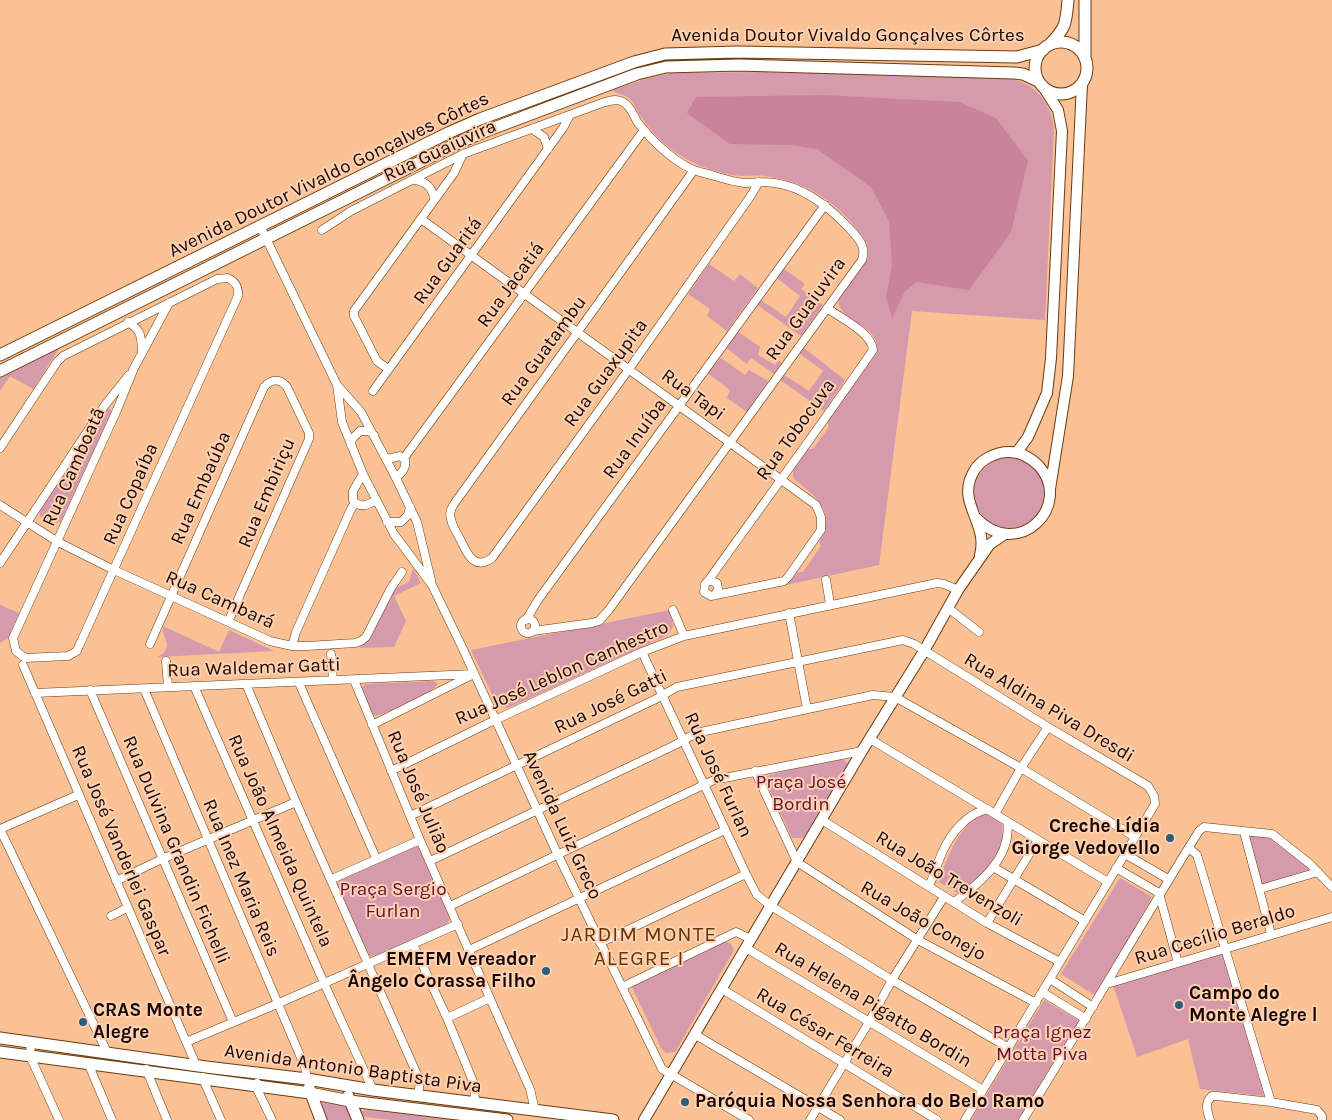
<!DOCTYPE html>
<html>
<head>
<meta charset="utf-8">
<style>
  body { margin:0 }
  canvas { display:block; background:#fac195 }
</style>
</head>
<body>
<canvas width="1332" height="1120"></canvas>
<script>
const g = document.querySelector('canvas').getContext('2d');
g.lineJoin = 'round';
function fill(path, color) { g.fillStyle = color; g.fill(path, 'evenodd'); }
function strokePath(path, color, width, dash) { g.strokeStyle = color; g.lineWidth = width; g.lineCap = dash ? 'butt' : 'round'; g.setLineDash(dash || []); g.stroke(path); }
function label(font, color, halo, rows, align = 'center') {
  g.font = font + ' Karla,sans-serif'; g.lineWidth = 4; g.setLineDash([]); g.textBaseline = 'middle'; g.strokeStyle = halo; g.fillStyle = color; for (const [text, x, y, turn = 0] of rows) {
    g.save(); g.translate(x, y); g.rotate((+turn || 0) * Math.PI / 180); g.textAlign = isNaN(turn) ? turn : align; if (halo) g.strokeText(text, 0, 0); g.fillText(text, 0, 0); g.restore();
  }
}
fill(new Path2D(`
  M761,72l247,6c27,5 43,24 46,50l-9,192 -133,-9 -33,254 -93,20 12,-13h5l18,-26 -2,-4c18,-32 -2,-44 -25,-63 -4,-11 7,-21 13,-30h6l16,-22 -2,-6 47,-64c15,-34 -40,-32 -35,-60 7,-9 26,-31 29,-40 3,-12 -6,-21 -13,-30 -22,-28 -54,-47 -90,-51 -7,-1 -15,0 -22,0 -18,-1 -36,-7 -51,-14 -21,-10 -38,-26 -51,-45 -4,-6 -7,-14 -12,-19 -5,-4 -12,-4 -17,-8l33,-11 27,-6z
  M709,264l25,17 6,-7 18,14 -31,43 -20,-15 3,-7 -22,-15z
  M784,269l21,15 -4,5 22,16 -22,31 -45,-32 3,-5 27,18 14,-21 -23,-18z
  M737,331l23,16 -2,8 17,10 3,-4 4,2 -8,11 -23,-16 -4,6 -22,-17z
  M60,347l-27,42 -23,-13 -10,15v-14z
  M803,347l42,33 -21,31 -44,-31 4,-5 25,16 14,-20 -24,-18z
  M721,358l24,17 4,-5 19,11 -21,31 -20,-14 3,-8 -23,-17z
  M108,408l3,2 1,3 -51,108c-11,6 -21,1 -22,-11z
  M974 493a35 35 0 1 1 70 0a35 35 0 1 1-70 0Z
  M413,568l8,15 -27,13 12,25 -12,26 -35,1 9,-8 26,-51 15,-7z
  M0,605l19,8 -11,25 -8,5z
  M670,610l3,16 -5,9 -160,73 -8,-1 -4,-4 -25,-53z
  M163,626l56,26 10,-22 45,21 -116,6c18,-11 3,-18 5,-31z
  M434,681l4,3c-6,9 -51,30 -63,32l-4,-3 -9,-26 4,-3z
  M842,758l5,4v5l-40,68 -5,3h-10l-27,-58 2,-4 32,-9z
  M987,813l15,11 1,21 -22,32 -22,17 -20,-12c7,-22 16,-46 34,-62 3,-3 9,-5 14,-7z
  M1248,834l22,2 43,35 -51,15z
  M413,845l7,2 30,70 -2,6 -4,3 -67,30h-7l-3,-3 -30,-67 3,-8z
  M1120,878l32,19 -56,99 -35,-22z
  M724,941l7,3 3,6 -59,102 -9,1 -5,-5 -29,-61z
  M1223,952l41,144 -64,-7 -12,-50 -51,18 -24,-72z
  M1044,1000l36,21 -60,99h-49z
  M323,1101l23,3 6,16h-27l-4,-14z
  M367,1110l89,10h-64l-27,-3 -3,-3 -1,-3z`), '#d59aac');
fill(new Path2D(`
  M824,95l135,7 37,16 32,43 -17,71 -42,58 -52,-8 -12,9 -13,27 -6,-20 6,-33 -3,-44 -18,-34 -54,-38 -27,-4 -60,-1 -43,-31 9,-16z`), '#c9839a');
const minor = new Path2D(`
  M532,129l12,8 4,12
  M694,170l-240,334c-3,5 -5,9 -3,15 1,6 5,13 8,18 7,14 14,35 33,21l137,-189 121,-172 9,-15
  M415,180c12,2 18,8 19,20
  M421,219l395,286 5,12v13l-33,47 -4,4 -73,15 -7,-4 1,-8 3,-3c55,-77 111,-153 165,-231 -1,-17 -32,-32 -46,-42
  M260,226l77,159 24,27 35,66 21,44 14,58
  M322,230l29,-19 112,-57 139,-51c6,-2 15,-5 21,-1 8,4 11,15 15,21 14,18 41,44 62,49 14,3 30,10 45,11 10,0 20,-2 30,0 28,4 54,24 73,44 9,10 19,18 14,33l-254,351 -9,10 -7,2 -59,8
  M128,322c14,9 13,14 14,30
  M388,369l-11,-8 -23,-45v-5l100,-138 9,-19
  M337,385l5,37 21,52 31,60 38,51 30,62 95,206 105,216 87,51
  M373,391l190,-263 7,-13
  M351,445l1,-6 8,-8h9l5,4
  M0,448l57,-86 6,-6 154,-77 11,-1c8,4 11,9 10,18l-159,350 -2,5 -9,5 -43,2 -9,-7 -3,-13 104,-228 17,-42 35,-65
  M404,458l240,-328
  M387,459l13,-3 5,4c2,8 -4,13 -9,18
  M363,474l-10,17v9c7,9 15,5 23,0
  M0,505l58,37 56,28 156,71 22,5h15l48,-3 6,-2 5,-4 25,-49 11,-16
  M387,522h14l7,-7 2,-8
  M0,563l105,-158 24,-30
  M826,580l4,24
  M708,581h3l6,2 1,6 -3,6
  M948,608l31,24
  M673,610l11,26
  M789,613l18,96
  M521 626a7 7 0 1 1 14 0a7 7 0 1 1-14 0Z
  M526,620l12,-20 287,-395
  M150,644l114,-257c7,-8 16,-9 23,0l22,46v6l-81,183
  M292,646l4,-14 55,-123 4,-6
  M642,652l104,222 11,21 14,11 121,74 117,68
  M331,654l2,26
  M166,661l2,26
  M23,665l174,402
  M354,680l66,160 110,249 5,21
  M299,683l77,175
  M246,684l50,118 124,279 -2,15
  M194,686l130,297 49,107
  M144,689l161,378 2,12
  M90,690l143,332
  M35,693l439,-19
  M372,725l98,-49
  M870,739l238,143
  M391,771l104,-51 147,-68 42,-16 253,-53 7,1 14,6
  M755,771l42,91 121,78 118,63
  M995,814l26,-46 27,-41
  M410,816l244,-116 23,-13 226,-47 11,4 134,83 100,59 6,10 1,8 -190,316
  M822,820l165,103 73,39
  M0,829l107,223
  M0,829l78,-34
  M1244,832l27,102
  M1189,848l8,7 74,247
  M1125,854l43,25
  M430,861l245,-116 21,-12 177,-38 22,2 126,71 114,69
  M993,867l92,54
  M1116,868l43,25
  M332,879l88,-39
  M116,881l46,-22 134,-57
  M929,886c5,-10 8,-22 13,-33 8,-19 25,-40 46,-44
  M1260,889l58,-17
  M1159,893l19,70
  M954,902c25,-18 59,-45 53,-81
  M450,906l264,-126 148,-29
  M111,916l16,-8
  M987,923l51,-83
  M600,943l146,-69
  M413,944l34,74 27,66 1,19
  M746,948l237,142
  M469,950l256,-120
  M1050,979l43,28
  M1107,984l225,-67
  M622,987l114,-55 15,7
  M722,989l215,131
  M1042,992l44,27
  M447,1018l43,-20
  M694,1034l146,86
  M31,1042l-1,14 29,64
  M186,1042l91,-38 181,-80
  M88,1063l24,57
  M146,1069l21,51
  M202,1077l19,43
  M257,1083l-1,4 16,33
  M810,1120l59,-98 23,-42 52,-83
  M1023,1120c60,-95 116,-193 176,-289l5,-4 68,7 38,30 22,23
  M1210,1120c-3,-10 -6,-17 2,-24h5l54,6 46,8 5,6v4`);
const tertiary = new Path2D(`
  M1017,452l11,-15 19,-44 4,-35 11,-227 -4,-21 -14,-22
  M1050,489l18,-113 14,-292
  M975,517c43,46 99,-12 64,-51 -8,-8 -18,-14 -30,-14 -13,0 -28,7 -35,19 -19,32 15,51 6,84
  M644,1120l218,-369 62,-100 34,-61 32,-46 15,-10`);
const secondary = new Path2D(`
  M1035 68a26 26 0 1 1 52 0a26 26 0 1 1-52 0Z
  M1049,45c17,-17 17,-21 19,-45
  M1085,59v-59
  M0,355l448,-222 32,-14 154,-57 31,-8 73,-2 279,5 26,-7
  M0,371l454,-226 32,-14 151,-57 29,-7 73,-2 275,8 9,1 15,7
  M0,1038l206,29 101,12 66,11 240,30
  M0,1052l310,41 40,8 157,19
  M309,1088l12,32
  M348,1096l10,24`);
strokePath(minor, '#6b3c0e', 9);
strokePath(tertiary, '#6b3c0e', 12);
strokePath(secondary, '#6b3c0e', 13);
strokePath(minor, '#fff', 8);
strokePath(tertiary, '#fff', 10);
strokePath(secondary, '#fff', 11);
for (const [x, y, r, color] of [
  [1170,838,5,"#2d5d7b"],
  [546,971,5,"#2d5d7b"],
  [1179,1005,5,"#2d5d7b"],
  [83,1022,5,"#2d5d7b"],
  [685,1102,5,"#2d5d7b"]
]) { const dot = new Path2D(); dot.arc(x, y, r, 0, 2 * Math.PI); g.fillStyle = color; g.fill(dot); strokePath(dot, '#fdd1b1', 2); }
label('19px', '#190600', '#fdd1b1', [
  ["Avenida Doutor Vivaldo Gonçalves Côrtes",848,36],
  ["Rua Guaiuvira",440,151,-25],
  ["Avenida Doutor Vivaldo Gonçalves Côrtes",329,175,-26],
  ["Rua Guaritá",448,261,-54],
  ["Rua Jacatiá",511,285,-54],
  ["Rua Guaiuvira",806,309,-54],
  ["Rua Guatambu",544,351,-54],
  ["Rua Guaxupita",606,373,-54],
  ["Rua Tapi",693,395,36],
  ["Rua Tobocuva",796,430,-54],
  ["Rua Inuíba",635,439,-54],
  ["Rua Camboatã",74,467,-66],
  ["Rua Embaúba",201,488,-66],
  ["Rua Embiriçu",267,493,-67],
  ["Rua Copaíba",131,494,-66],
  ["Rua Cambará",220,600,24],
  ["Rua Waldemar Gatti",254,668,-2],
  ["Rua José Leblon Canhestro",562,673,-24],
  ["Rua José Gatti",611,702,-26],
  ["Rua Aldina Piva Dresdi",1049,708,31],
  ["Rua José Furlan",718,775,65],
  ["Rua José Julião",418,792,67],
  ["Avenida Luiz Greco",562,825,65],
  ["Rua João Almeida Quintela",280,841,66],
  ["Rua Dulvina Grandin Fichelli",176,850,67],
  ["Rua José Vanderlei Gaspar",121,851,67],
  ["Rua Inez Maria Reis",241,878,67],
  ["Rua João Trevenzoli",949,879,31],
  ["Rua João Conejo",923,921,30],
  ["Rua Cecílio Beraldo",1215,935,-17],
  ["Rua Helena Pigatto Bordin",873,1005,31],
  ["Rua César Ferreira",825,1033,31],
  ["Avenida Antonio Baptista Piva",353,1069,8]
]);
label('19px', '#610d34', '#fdd1b1', [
  ["Praça José",801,783],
  ["Bordin",801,805],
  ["Praça Sergio",393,890],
  ["Furlan",393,912],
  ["Praça Ignez",1042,1033],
  ["Motta Piva",1042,1055]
]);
label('bold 19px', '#190600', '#fdd1b1', [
  ["Creche Lídia",1160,827,"right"],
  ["Giorge Vedovello",1160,849,"right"],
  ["EMEFM Vereador",536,960,"right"],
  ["Ângelo Corassa Filho",536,982,"right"],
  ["Campo do",1189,994],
  ["Monte Alegre l",1189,1016],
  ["CRAS Monte",93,1011],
  ["Alegre",93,1033],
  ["Paróquia Nossa Senhora do Belo Ramo",695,1102]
], 'left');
g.letterSpacing = '1px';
label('21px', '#653605', '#fdd1b1', [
  ["JARDIM MONTE",639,935],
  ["ALEGRE I",639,959]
]);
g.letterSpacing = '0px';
</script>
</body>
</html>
